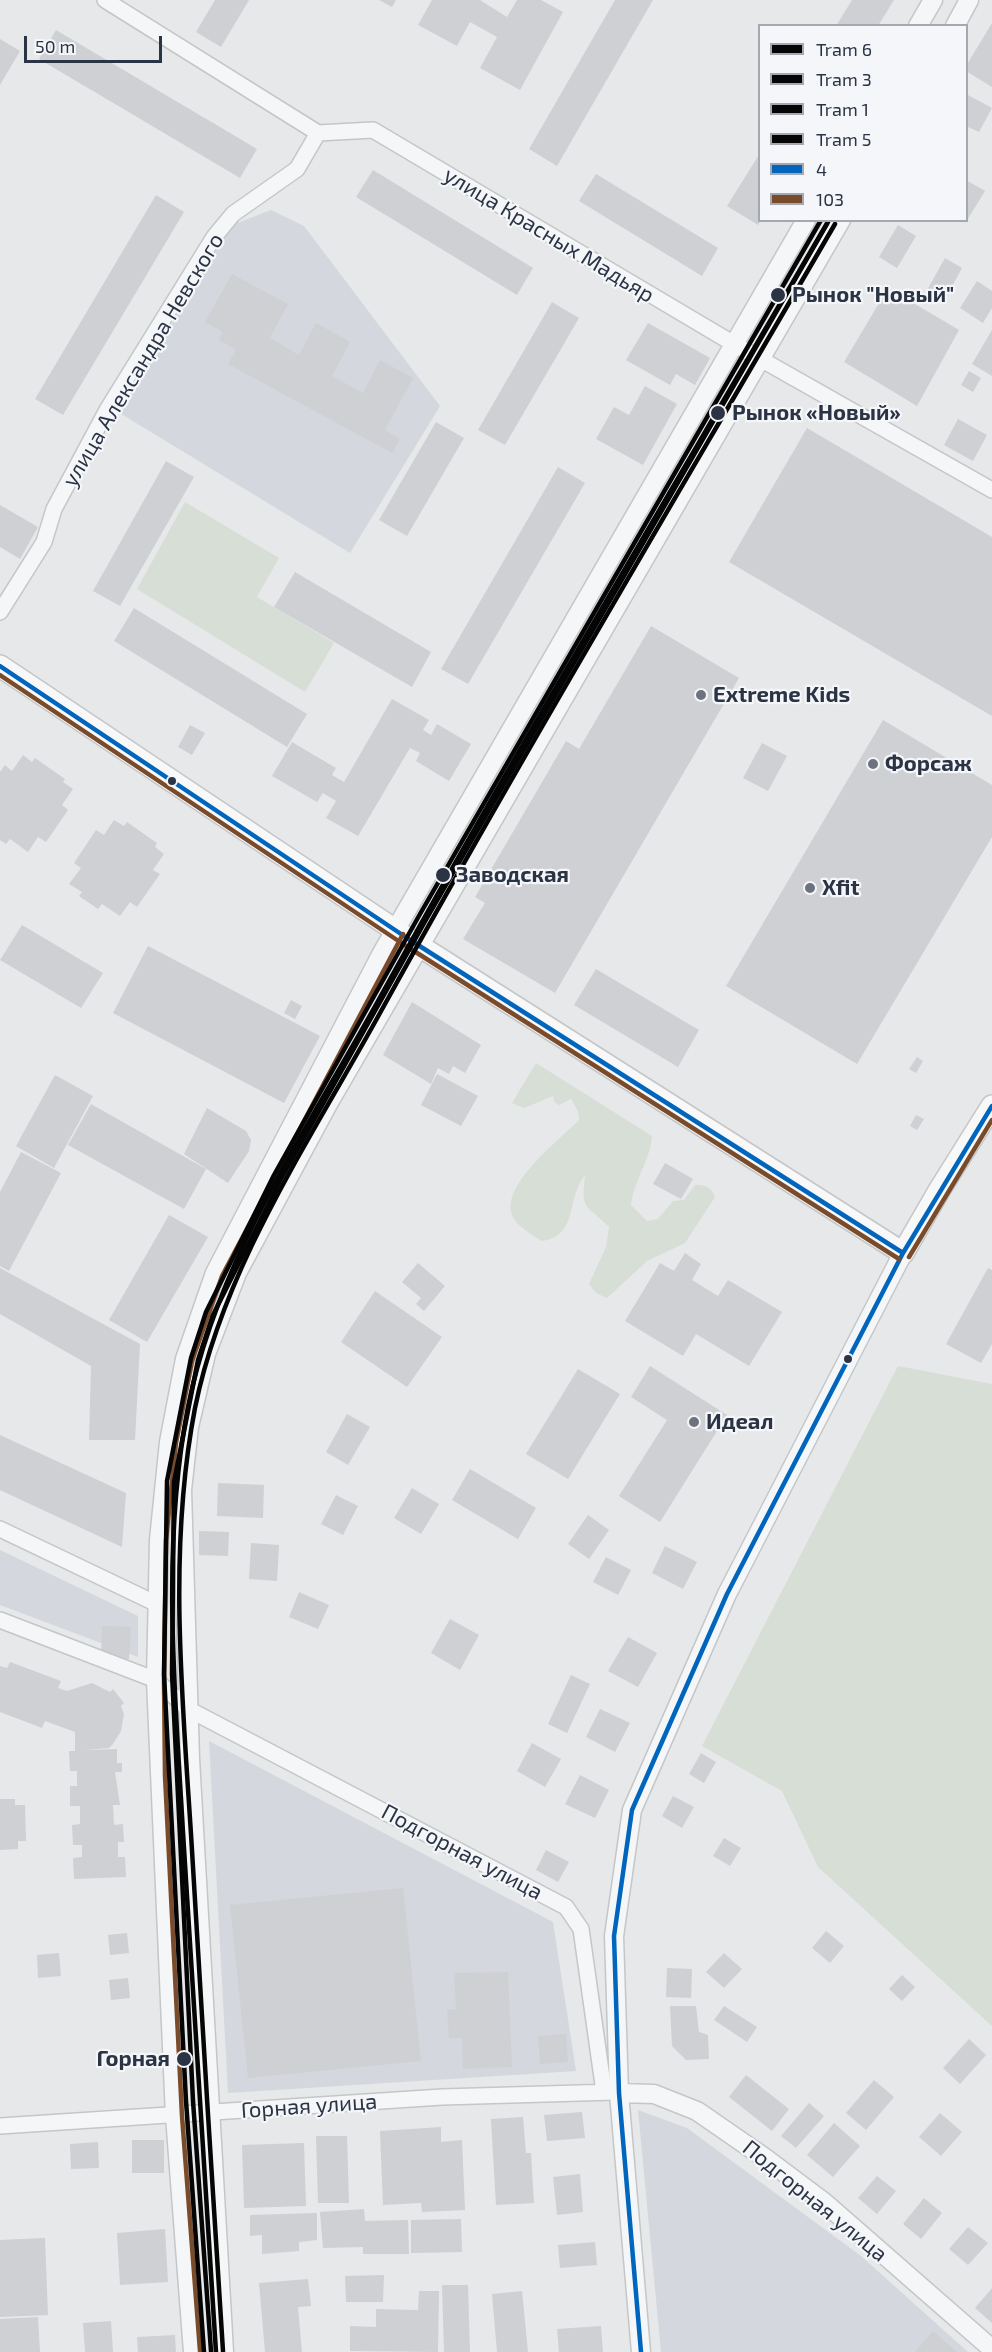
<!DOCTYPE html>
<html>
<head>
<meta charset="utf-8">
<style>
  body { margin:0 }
  #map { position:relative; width:992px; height:2352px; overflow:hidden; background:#e6e8ea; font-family:"Exo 2",sans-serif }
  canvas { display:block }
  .legend { position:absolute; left:758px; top:24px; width:210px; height:198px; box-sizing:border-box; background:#f4f6f9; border:2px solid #a4a8b1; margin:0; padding:8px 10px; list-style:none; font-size:18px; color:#2b3445 }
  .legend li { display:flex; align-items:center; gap:12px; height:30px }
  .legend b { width:30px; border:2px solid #a4a8b1 }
  .scale { position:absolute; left:24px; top:36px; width:138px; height:27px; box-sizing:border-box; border:3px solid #2b3445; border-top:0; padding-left:8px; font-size:18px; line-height:21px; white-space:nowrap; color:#2b3445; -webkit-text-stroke:4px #f4f6f9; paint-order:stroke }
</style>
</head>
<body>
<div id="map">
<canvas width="992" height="2352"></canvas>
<ul class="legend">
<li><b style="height:8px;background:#050505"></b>Tram 6</li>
<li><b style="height:8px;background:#050505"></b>Tram 3</li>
<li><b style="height:8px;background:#050505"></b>Tram 1</li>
<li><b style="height:8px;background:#050505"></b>Tram 5</li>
<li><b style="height:8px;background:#0065bd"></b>4</li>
<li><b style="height:8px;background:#7a4b2a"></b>103</li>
</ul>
<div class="scale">50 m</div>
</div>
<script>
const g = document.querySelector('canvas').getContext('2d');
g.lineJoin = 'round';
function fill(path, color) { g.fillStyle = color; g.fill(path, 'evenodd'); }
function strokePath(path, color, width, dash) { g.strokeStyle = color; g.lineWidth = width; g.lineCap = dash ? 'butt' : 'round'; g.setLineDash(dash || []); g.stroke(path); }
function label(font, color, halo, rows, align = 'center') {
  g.font = font + ' "Exo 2",sans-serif'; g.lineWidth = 4.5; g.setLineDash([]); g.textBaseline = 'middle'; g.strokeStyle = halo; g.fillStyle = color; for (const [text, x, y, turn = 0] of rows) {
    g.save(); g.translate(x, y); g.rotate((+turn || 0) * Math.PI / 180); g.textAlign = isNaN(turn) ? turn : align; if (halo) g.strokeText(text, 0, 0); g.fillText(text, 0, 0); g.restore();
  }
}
fill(new Path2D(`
  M271,210l33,16 136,180 -90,147 -232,-141 114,-187z
  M0,1550l138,66v41l-138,-52z
  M209,1741l344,181 23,149 -348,22z
  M638,2110l49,18 174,128 107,96h-307z`), '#d4d7dd');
fill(new Path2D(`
  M185,502l94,56 -22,39 77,46 -29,49 -168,-103z
  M536,1063l116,73c-2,25 -18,44 -21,69l16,16 11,-2 15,-18 11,-1 11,-15c11,0 16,2 20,12l-30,46 -38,18 -40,37 -11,-5 -7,-9 17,-37 3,-20c-24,-24 -28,-16 -24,-52 -19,23 -6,61 -43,66 -9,-6 -24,-14 -29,-24 -15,-31 48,-78 66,-97l-1,-9 -7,-12 -12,6 -5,-3 -1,-6 -29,12 -12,-5z
  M898,1366l94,18v642l-174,-159 -36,-76 -80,-45z`), '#d6ded6');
fill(new Path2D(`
  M215,0h34l-28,47 -25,-15z
  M379,0h17l-4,7z
  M432,0h48l27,17 10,-17h24l22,12 -43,78 -40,-22 17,-31 -27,-15 -13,24 -39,-21z
  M615,0h38l-96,166 -28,-17z
  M852,0h42l-16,26h-42z
  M992,23v64l-26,-16v-5z
  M56,30l201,119 -17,29 -201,-119z
  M0,39l20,12 -20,34z
  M966,94l26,14 -13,24 -13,-6z
  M760,153l1,67 -3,5 -31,-19z
  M373,170l160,98 -16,27 -161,-98z
  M596,174l122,74 -16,28 -123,-75z
  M966,180l19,11 -19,31z
  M156,195l28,17 -121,203 -28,-16z
  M898,225l18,11 -19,32 -18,-11z
  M945,258l17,10 -18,33 -18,-9z
  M232,274l56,30 -18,34 29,17 17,-32 34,19 -18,34 31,17 17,-33 33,18 -28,52 15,9 -8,14 -164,-89 8,-14 -17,-10 4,-8 -18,-10z
  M977,281l15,10v17l-9,15 -23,-15z
  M888,288l71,42 -42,76 -73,-44z
  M552,302l27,16 -74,127 -27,-15z
  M648,323l62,35 -15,27 -19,-11 -6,11 -44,-25z
  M992,330v46l-20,-12z
  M969,371l12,7 -8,14 -12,-7z
  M645,386l32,18 -34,61 -47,-26 18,-32 15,8z
  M958,419l29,16 -14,26 -29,-16z
  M436,422l28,16 -57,98 -28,-16z
  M807,428l185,109v179l-263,-154z
  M166,461l28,16 -74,129 -27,-15z
  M558,467l27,16 -117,201 -27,-15z
  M0,505l38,22 -18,32 -20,-12z
  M295,572l136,80 -19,35 -138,-80z
  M134,608l173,106 -20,33 -173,-106z
  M651,626l88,52 -184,315 -92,-54 22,-36 -10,-6 91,-156 13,8z
  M392,699l37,21 -6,10 8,5 6,-11 34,20 -22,37 -33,-20 4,-8 -10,-5 -52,88 -32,-18 10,-17 -13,-8 -6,9 -45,-26 20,-34 44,26 -4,7 12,7z
  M883,720l109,65v52l-135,227 -131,-78z
  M190,725l15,8 -13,22 -14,-8z
  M762,743l25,13 -19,35 -25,-13z
  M23,755l9,7 3,-4 30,21 -2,3 10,7 -11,16 6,5 -22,32 -8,-5 -10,15 -18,-13 -4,5 -6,-4v-68l5,-7 7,6z
  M114,820l10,6 3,-4 30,21 -2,4 9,7 -11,16 7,4 -23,33 -7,-5 -10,14 -18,-12 -4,5 -19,-13 3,-4 -13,-8 12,-16 -7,-5 22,-33 8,5z
  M22,925l81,48 -22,35 -81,-48z
  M148,946l172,90 -36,67 -171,-90z
  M596,969l103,61 -21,37 -104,-62z
  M291,1000l11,6 -7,13 -11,-6z
  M412,1002l69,43 -16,28 -12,-7 -4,8 -11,-6 -7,16 -48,-29z
  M917,1057l6,4 -7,12 -7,-4z
  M437,1074l41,22 -17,30 -40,-21z
  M55,1075l38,21 -39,72 -38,-22z
  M91,1104l115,65 -22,40 -116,-64z
  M207,1108l39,23 5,9 -2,11 -21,32 -44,-29z
  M916,1115l8,4 -7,11 -7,-4z
  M21,1152l40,21 -52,98 -9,-5v-74z
  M665,1163l28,16 -12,20 -28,-15z
  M169,1215l39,22 -61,105 -38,-22z
  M685,1253l16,11 -9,16 26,16 10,-16 54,32 -33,54 -53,-32 -13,22 -58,-35 35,-58 14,8z
  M418,1263l27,23 -21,25 -8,-7 5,-6 -19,-16z
  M0,1268l140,76 -5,96h-46l2,-74 -91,-52z
  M988,1268l4,2v74l-11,19 -35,-19z
  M375,1291l67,46 -35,50 -66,-45z
  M650,1366l77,49 -67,107 -41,-26 48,-76 -36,-23z
  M578,1369l42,25 -52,85 -42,-25z
  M347,1414l23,13 -22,38 -22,-13z
  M0,1435l126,58 -4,54 -122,-57z
  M470,1469l66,39 -18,31 -66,-39z
  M218,1483l46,2 -1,33 -46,-2z
  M412,1488l27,16 -18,30 -27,-16z
  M336,1495l22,11 -15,29 -22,-11z
  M588,1515l21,15 -20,29 -21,-15z
  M199,1531l30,1 -1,24 -29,-1z
  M251,1543l28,2 -2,36 -28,-2z
  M665,1546l32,16 -14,27 -31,-16z
  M606,1557l25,13 -13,25 -25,-13z
  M299,1592l30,13 -11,24 -29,-12z
  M450,1619l29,16 -19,35 -29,-17z
  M102,1626l29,1 -2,32 -28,-1z
  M628,1637l29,16 -19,34 -30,-16z
  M10,1662l51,19 -3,7 9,3 25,-8 18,9 3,-3 11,14 -3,3 3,8 -3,17 -8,13 -4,4 -26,2 34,-1v14h5v9h-7l5,33h-7l1,20 9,-1 1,18h-6v15h7l1,20 -52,2 -1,-21 9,-1v-12h-9l-1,-20 8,-1v-18h-10v-20h7v-15h-7l-1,-20h6v-19l-30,-11 -3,7 -42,-16v-46l7,2z
  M571,1675l19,9 -23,49 -19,-9z
  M600,1709l30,14 -15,29 -29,-15z
  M532,1743l29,16 -16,28 -28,-16z
  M701,1753l15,9 -12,21 -15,-9z
  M580,1775l29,15 -14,28 -30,-14z
  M673,1796l21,11 -12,21 -20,-12z
  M0,1799h15v6h10l1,36h-8v8l-18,1z
  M724,1838l17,10 -11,18 -17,-10z
  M546,1850l23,12 -11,20 -22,-12z
  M403,1888l18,173 -173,17 -18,-173z
  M826,1931l18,15 -14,17 -18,-15z
  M127,1933l2,20 -19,2 -2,-20z
  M59,1953l2,23 -23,2 -1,-23z
  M724,1953l18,16 -18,19 -18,-16z
  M667,1968l25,1 -1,29 -25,-1z
  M508,1972l4,95 -49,2 -1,-31h-13l-2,-28 9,-1 -2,-36z
  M902,1975l13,12 -13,14 -13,-12z
  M128,1978l2,20 -19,2 -2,-20z
  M670,2006h26l3,26 9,3 1,24 -23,1 -14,-14z
  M724,2006l33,21 -10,15 -33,-22z
  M566,2034l2,28 -28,2 -2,-28z
  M969,2039l17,16 -26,29 -17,-16z
  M746,2075l43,34 -17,22 -43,-34z
  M874,2080l20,17 -28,33 -20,-17z
  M809,2103l15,13 -28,32 -15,-12z
  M582,2112l3,26 -38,3 -3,-26z
  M940,2113l22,19 -21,24 -22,-19z
  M523,2117l3,36h5l3,50 -38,2 -5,-86z
  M834,2123l26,23 -27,31 -26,-22z
  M441,2127v15l21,-2 3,70 -43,2 -1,-9 -38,2 -3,-74z
  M316,2136h31l2,67h-31z
  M132,2140h32v33h-32z
  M98,2142l1,26 -28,1 -1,-25z
  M304,2143l2,63 -62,2 -2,-63z
  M580,2174l3,38 -26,3 -4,-38z
  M877,2176l19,15 -19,23 -19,-16z
  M924,2198l18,15 -21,26 -18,-15z
  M364,2209l1,12 43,-1 1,34h-46v-7l-40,1 -3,-36z
  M317,2213v27l-18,2v9l-37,3v-19l-12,1v-21z
  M461,2219l1,33 -51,1v-33z
  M968,2227l20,16 -20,22 -19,-16z
  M165,2229l3,53 -48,3 -3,-52z
  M45,2238l3,77 -48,2v-77z
  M595,2242l2,23 -37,3 -2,-23z
  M384,2275l-1,27h-37l-1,-26z
  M308,2279l3,27 -13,1 4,45h-37l-6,-69z
  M442,2285h26l2,67h-26z
  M992,2288v35l-17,-15z
  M419,2291h20l-1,61 -88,-1v-25l26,1v-18l42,1z
  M522,2291l6,61h-31l-5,-58z
  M38,2317l2,35h-40v-33z
  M111,2321l2,31h-28l-2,-29z
  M601,2326l2,26h-44l-2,-23z
  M933,2331l24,21h-42z
  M175,2335l1,17h-38l-1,-15z`), '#ced0d3');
const minor = new Path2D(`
  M105,0l213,133 55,-3 361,214 258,146
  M0,612l44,-70 10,-33 53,-99 107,-173 19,-23 64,-45 21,-36
  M0,1529l157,75
  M0,1620l156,60 32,29 378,198 15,22 23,163
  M0,2126l442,-29 172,-5`);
const tertiary = new Path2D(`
  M918,26l15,-26
  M955,26l14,-26
  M619,2093l35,1 43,17 68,47 60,45 167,146
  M193,2352l-18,-236 -19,-436 3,-140 10,-98 16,-83 30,-86 167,-320 424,-733
  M224,2352l-34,-593 -8,-269 7,-63 17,-73 31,-81 91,-169 513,-884
  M641,2352l-22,-259 -5,-157 18,-126 95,-216 176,-341`);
const secondary = new Path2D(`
  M0,666l407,272 496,315 37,-64 52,-83`);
strokePath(minor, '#c4c6c8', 18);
strokePath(tertiary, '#c4c6c8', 21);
strokePath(secondary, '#c4c6c8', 24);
strokePath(minor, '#f5f6f7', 15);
strokePath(tertiary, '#f5f6f7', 18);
strokePath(secondary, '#f8f8f8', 21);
strokePath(new Path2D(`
  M0,666l407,272 496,315
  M641,2352l-22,-259 -5,-157 18,-126 95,-216 176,-341 89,-147`), '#0065bd', 4.5);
strokePath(new Path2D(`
  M0,675l403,269 496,315
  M909,1257l83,-137
  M200,2351l-18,-235 -17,-340 -1,-96 2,-140 10,-97 16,-82 30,-85 181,-342`), '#7a4b2a', 4.5);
strokePath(new Path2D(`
  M204,2352l-18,-251 -22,-427 3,-193 24,-123 15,-46 68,-137 146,-261 401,-694`), '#050505', 4.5);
strokePath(new Path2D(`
  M211,2351l-18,-250 -21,-427 2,-192 24,-122 15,-45 68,-136 146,-261 400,-694`), '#050505', 4.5);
strokePath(new Path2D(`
  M216,2352c-12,-173 -23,-346 -33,-519 -8,-141 -22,-286 5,-426 29,-147 119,-277 190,-406 145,-263 300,-521 451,-781`), '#050505', 4.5);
strokePath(new Path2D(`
  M223,2351c-11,-172 -22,-345 -32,-517 -9,-141 -23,-286 4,-426 29,-143 116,-269 185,-395 147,-266 303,-527 455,-789`), '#050505', 4.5);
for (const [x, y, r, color] of [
  [778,295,8,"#2b3445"],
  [718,413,8,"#2b3445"],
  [701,695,6,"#6c737f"],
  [873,764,6,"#6c737f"],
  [172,781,5,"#2b3445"],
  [443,875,8,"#2b3445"],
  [810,888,6,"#6c737f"],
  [848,1359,5,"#2b3445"],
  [694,1422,6,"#6c737f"],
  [184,2059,8,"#2b3445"]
]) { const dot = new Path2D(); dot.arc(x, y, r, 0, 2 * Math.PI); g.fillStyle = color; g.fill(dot); strokePath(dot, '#f4f6f9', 2); }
label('22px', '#2b3445', '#f4f6f9', [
  ["улица Красных Мадьяр",549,235,31],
  ["улица Александра Невского",143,360,-59],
  ["Подгорная улица",462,1852,28],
  ["Горная улица",309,2106,-4],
  ["Подгорная улица",815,2201,39]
]);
label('bold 22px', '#2b3445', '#f4f6f9', [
  ["Рынок \"Новый\"",792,295],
  ["Рынок «Новый»",732,413],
  ["Заводская",456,875],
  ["Горная",170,2059,"right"]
], 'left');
label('bold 22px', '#2b3445', '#f4f6f9', [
  ["Extreme Kids",713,695],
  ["Форсаж",885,764],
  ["Xfit",822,888],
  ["Идеал",706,1422]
], 'left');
</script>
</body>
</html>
